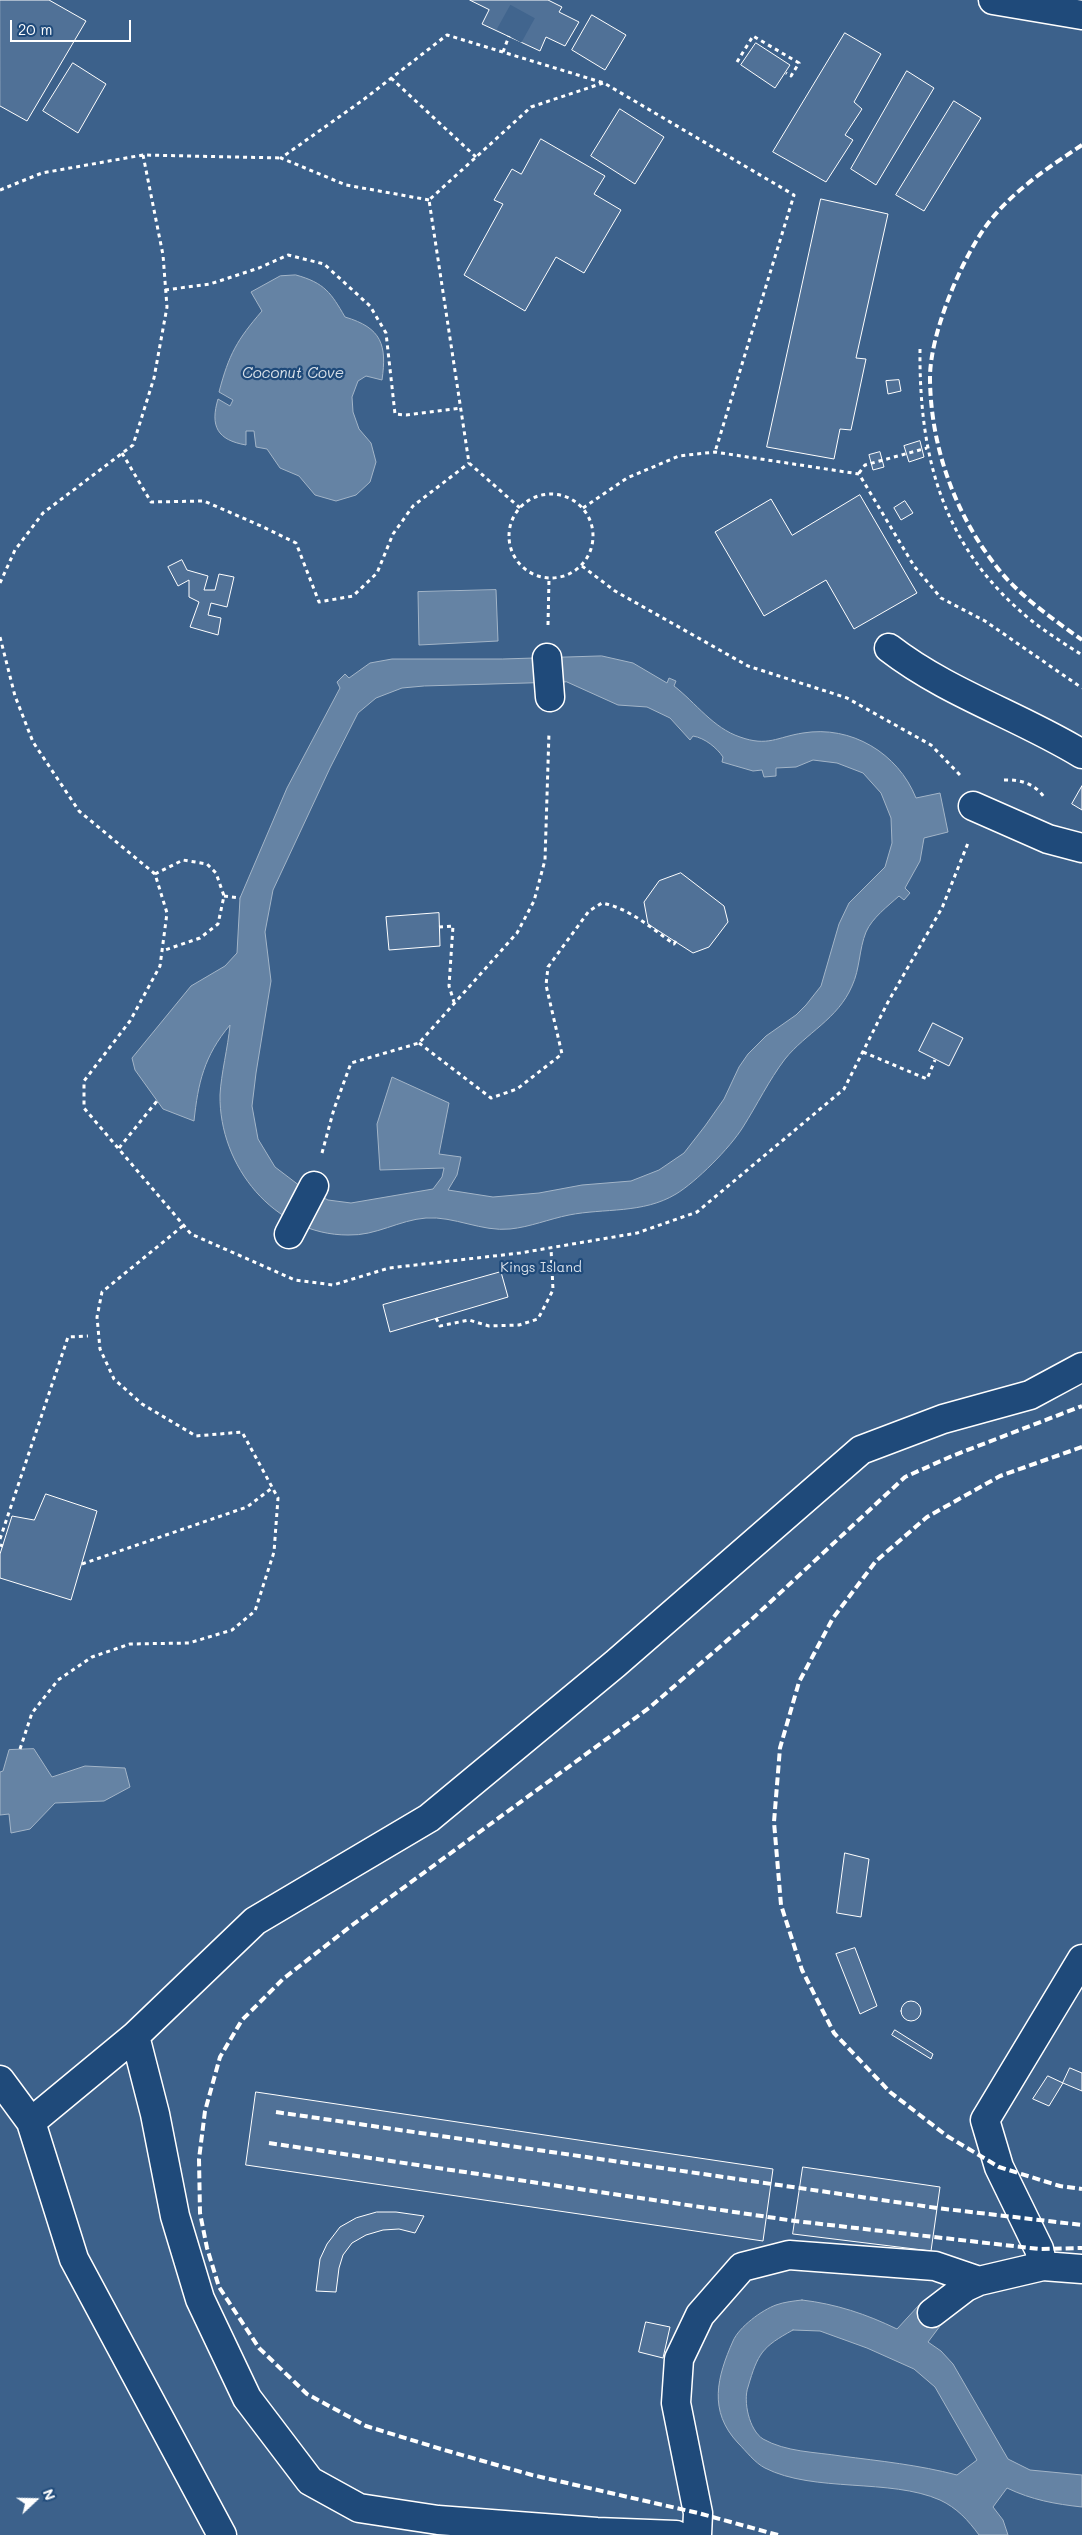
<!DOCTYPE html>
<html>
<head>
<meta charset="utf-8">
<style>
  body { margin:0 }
  #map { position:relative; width:1082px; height:2535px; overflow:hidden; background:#1f4a7a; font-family:Mali,sans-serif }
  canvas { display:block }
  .north { position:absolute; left:10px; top:2475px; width:50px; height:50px; -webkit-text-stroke:4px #1f4a7a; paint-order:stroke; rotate:69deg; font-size:14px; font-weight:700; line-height:20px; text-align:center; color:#fff }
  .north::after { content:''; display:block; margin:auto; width:18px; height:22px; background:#fff; clip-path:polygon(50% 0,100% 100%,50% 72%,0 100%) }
  .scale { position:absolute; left:10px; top:20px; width:121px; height:22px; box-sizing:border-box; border:2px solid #fff; border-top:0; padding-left:6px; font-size:15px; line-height:18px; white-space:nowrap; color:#fff; -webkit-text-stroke:4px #1f4a7a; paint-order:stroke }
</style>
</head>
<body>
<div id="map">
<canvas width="1082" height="2535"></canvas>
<div class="north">N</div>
<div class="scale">20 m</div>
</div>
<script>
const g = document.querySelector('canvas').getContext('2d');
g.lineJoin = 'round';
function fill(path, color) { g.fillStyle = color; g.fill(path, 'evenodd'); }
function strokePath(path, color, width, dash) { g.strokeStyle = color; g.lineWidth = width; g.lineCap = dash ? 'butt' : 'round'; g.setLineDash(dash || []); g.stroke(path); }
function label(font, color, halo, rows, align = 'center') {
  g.font = font + ' Mali,sans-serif'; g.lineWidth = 4.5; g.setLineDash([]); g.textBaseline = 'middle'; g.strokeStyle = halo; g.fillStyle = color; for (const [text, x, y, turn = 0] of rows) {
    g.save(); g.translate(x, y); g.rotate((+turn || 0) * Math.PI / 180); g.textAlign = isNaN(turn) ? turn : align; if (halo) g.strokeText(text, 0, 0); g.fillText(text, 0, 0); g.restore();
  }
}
fill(new Path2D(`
  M0,0h1082v2535h-1082z`), '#3c618b');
const water = new Path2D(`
  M296,275c29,8 35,18 49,42 37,11 42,28 37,63l-16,-4 -8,5 -6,16 1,15 6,17 12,14 5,19 -6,20 -14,13 -20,6 -21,-6 -16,-19 -19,-8 -13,-19 -11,-2 -2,-16h-8v14c-29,-5 -36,-19 -28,-46l12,7 3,-6 -14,-8c10,-38 18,-52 43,-81l-11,-19 29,-16z
  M496,590l2,51 -79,4 -1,-53z
  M602,656l31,7 34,20 2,-5 7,3 -2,5c22,17 39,42 66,51 28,10 37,0 63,-4 48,-8 95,20 113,65l24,-5 8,39 -24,6 -4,23 -15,27 5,5 -6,7 -5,-4c-11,10 -27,22 -33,36 -7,17 -6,37 -14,54 -14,33 -46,47 -67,73 -16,21 -28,46 -42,68 -13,21 -47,55 -67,67 -33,20 -72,14 -107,21 -20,4 -39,12 -59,14 -28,3 -56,-13 -84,-11 -27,2 -50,18 -78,17 -74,0 -129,-69 -128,-140 1,-21 8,-48 10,-70 -26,31 -32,58 -36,96l-31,-12 -28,-39 -3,-12 59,-72 34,-20 12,-13 3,-55 47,-110 53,-100 -3,-6 8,-8 4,4 21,-15 22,-4h110zM567,682l51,23 29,2 23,11 20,22 3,-4c12,2 24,12 30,21l-1,5 31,9 9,-1 2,7 12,-1v-8l20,-1 17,-7 24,3 26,10 18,20 10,25 1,25 -7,24 -36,36 -10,21 -18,62 -15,19 -10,10 -30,21 -18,18 -9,13 -15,32 -19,27 -21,27 -25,17 -28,11 -49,4 -43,8 -46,4 -45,-7 9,-15 4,-18 -22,-3 10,-51 -57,-26 -15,47 3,46 64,-2 -2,9 -9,12 -82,14 -23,-3 -28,-14 -25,-19 -17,-28 -6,-33 4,-33 15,-92 -6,-49 8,-42 57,-122 28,-55 18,-15 26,-10 22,-2z
  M34,1749l18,28 33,-11 40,2 5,19 -26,14 -49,2 -25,26 -19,4 -2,-19 -9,1v-43l3,-1 6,-21z
  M802,2300c34,4 64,14 95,29l22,-24 24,17 -15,20 13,9 12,13 55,95 22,11 52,5v32c-27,-3 -50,-7 -75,-19l-14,19 10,13 5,15h-29c-11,-15 -22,-27 -39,-35 -50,-22 -126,-7 -175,-32 -10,-5 -19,-17 -27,-25 -30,-32 -21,-66 -5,-102 6,-14 29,-31 43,-36 8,-3 18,-4 26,-5zM793,2330l27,1 47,17 47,21 21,18 42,73 -20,15c-38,-10 -77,-14 -116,-19 -26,-4 -55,-4 -78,-17 -14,-9 -20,-38 -15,-52 10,-34 14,-40 45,-57z`);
fill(water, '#6583a4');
strokePath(water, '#a3b5c8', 1);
const building = new Path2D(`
  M0,0h49l37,21 -59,100 -27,-15z
  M470,0h78l14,7 -3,5 20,10 -14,24 -19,-9 -6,14 -58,-27 7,-14z
  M592,15l34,20 -21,35 -33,-20z
  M845,33l36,21 -27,48 8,7 -17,26 8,5 -27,42 -53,-30z
  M756,43l34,22 -15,23 -34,-23z
  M73,63l33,21 -28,49 -35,-22z
  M907,71l27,17 -58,97 -25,-16z
  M954,101l27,17 -57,93 -28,-16z
  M620,109l44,28 -29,47 -44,-28z
  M541,139l64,37 -11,18 27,16 -37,63 -28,-16 -31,54 -61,-36 39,-71 -9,-4 18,-31 9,5z
  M821,199l67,15 -32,144 10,1 -15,71 -11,-1 -6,30 -67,-12z
  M899,380l2,11 -13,3 -2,-13z
  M920,441l4,16 -15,5 -5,-16z
  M880,452l4,15 -11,3 -4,-15z
  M860,495l57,98 -63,36 -28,-49 -62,36 -49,-84 56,-33 21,36z
  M905,501l8,12 -12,7 -7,-12z
  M182,560l5,10 21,6 -4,14h11l4,-16 15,3 -7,30 -16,-4 -3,12 13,3 -3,17 -28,-8 9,-25 -10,-5v-17l-11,6 -10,-19z
  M1082,786v24l-10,-6z
  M681,873l43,33 4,16 -19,25 -16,6 -45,-29 -4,-22 15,-21z
  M439,913l1,33 -51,4 -3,-33z
  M933,1023l30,15 -14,28 -30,-15z
  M501,1272l7,25 -118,35 -7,-27z
  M46,1494l51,17 -26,89 -71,-22v-24l12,-38 22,4z
  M845,1853l24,6 -8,58 -24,-4z
  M855,1948l22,58 -17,8 -24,-60z
  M901 2011a10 10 0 1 1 20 0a10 10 0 1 1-20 0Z
  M895,2030l38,24 -2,5 -39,-24z
  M1070,2068l12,5v18l-19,-8z
  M1048,2076l15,7 -14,23 -16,-7z
  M256,2092l517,77 -10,72 -517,-76z
  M803,2167l137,20 -9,64 -138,-17z
  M377,2212h19l28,4 -9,17 -16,-4 -16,1 -17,5 -14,8 -9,12 -4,13 -3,24 -20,-1 4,-32 7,-15 13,-17 16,-9z
  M646,2322l24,5 -7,31 -24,-6z`);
fill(building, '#507197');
strokePath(building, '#fff', 1);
strokePath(new Path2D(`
  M509,36l20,-36`), '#41658e', 28, [28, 14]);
const minor = new Path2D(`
  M993,0l89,15
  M889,648c58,45 131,68 193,106
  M547,658l3,39
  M973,806l75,33 34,9
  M289,1234l25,-48
  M135,2036l20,78 20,102 25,83 47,99 63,83 49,27 79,12 159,12 79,3
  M0,2080l31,42 43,137 148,276
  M31,2122l104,-86 120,-115 174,-103 186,-154 246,-214 82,-31 87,-24 52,-28
  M1043,2266l39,3
  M932,2313l34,-26 13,-6 64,-15 -4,-17 -40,-82 -14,-47 97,-161
  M697,2535l1,-22 -22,-110 3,-44 21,-44 42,-48 47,-12 146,11 44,15`);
strokePath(minor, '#fff', 31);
strokePath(new Path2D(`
  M503,52l6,-16
  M737,62l16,-26 46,27 -8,13 -5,-3
  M391,78l85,79
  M0,190l42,-17 101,-18 138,3
  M429,200l-83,-15 -65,-27 82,-58 84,-65 157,48 190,112 -79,257
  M165,290l45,-6 49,-16 29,-13 36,9 46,42 16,27 9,81 11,1 55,-7
  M920,349c-1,109 23,200 112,272 15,12 33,23 50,34
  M122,453l29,49 53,-1 57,25 35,17 23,59 34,-6 24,-23 16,-39 20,-28 56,-43
  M859,473l6,-8 62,-17
  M509 536a42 42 0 1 1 84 0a42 42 0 1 1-84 0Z
  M520,508l-51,-45 -40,-263 102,-93 72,-24
  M583,508l44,-30 52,-22 36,-4 144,22 55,92 27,32 44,23 97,67
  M582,566l33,25 133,75 99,32 84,47 29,30
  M0,583l15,-33 28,-37 90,-68 21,-67 13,-71 -4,-52 -20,-100
  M548,625l1,-46
  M0,637l15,59 18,46 46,69 76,63 12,39 -7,53 -30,55 -46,60v27l107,126 104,46 38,5 56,-17 131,-15 117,-20 60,-21 147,-123 44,-87 54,-94 26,-65
  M1004,780c16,-1 31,4 40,17
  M155,874l28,-14 24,4 9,9 8,23 -6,28 -18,14 -38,13
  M224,896l16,2
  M439,927l14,-1 -4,60 5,16
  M419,1043l72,55 26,-9 45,-35 -16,-69 2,-18 41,-56 13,-8c27,5 49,25 72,41l2,-3
  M863,1052l64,27 8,-19
  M119,1148l38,-47
  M322,1153l12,-44 17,-46 68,-20 98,-110 17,-32 11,-41 4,-128
  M436,1318l4,8 29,-6 20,6 30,-1 19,-6 15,-29 -2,-42
  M0,1539l68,-202 20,-1
  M0,1545l3,1
  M82,1564l165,-57 25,-19
  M20,1749l12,-36 26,-33 34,-23 38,-13 59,-1 43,-13 23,-19 19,-59 4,-54 -36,-66 -46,4 -54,-32 -28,-25 -14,-30 -3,-32 5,-25 82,-67`), '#fff', 3, [4, 4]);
strokePath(minor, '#1f4a7a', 28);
strokePath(new Path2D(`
  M1082,145c-33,22 -68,45 -93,77 -27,35 -60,113 -59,158 1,67 25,134 66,186 22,29 57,53 86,74
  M1082,1447l-82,29 -73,41 -51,44 -43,57 -34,64 -19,66 -6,74 7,83 21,65 32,63 56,59 57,44 52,31 61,19 22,3
  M276,2112l661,96 145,17
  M269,2143l526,78 244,28 43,-1
  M778,2535l-80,-22 -166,-38 -91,-26 -75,-23 -59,-32 -48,-46 -40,-61 -12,-39 -7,-35 -1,-54 6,-48 15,-54 22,-37 41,-41 68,-53 298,-218 103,-89 153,-142 47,-21 130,-50`), '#fff', 4, [8, 4]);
label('14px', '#d8dfe8', '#1f4a7a', [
  ["Kings Island",541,1268]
]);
label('italic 15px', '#d8e0e8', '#1f4a7a', [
  ["Coconut Cove",293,373]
]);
</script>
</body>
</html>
